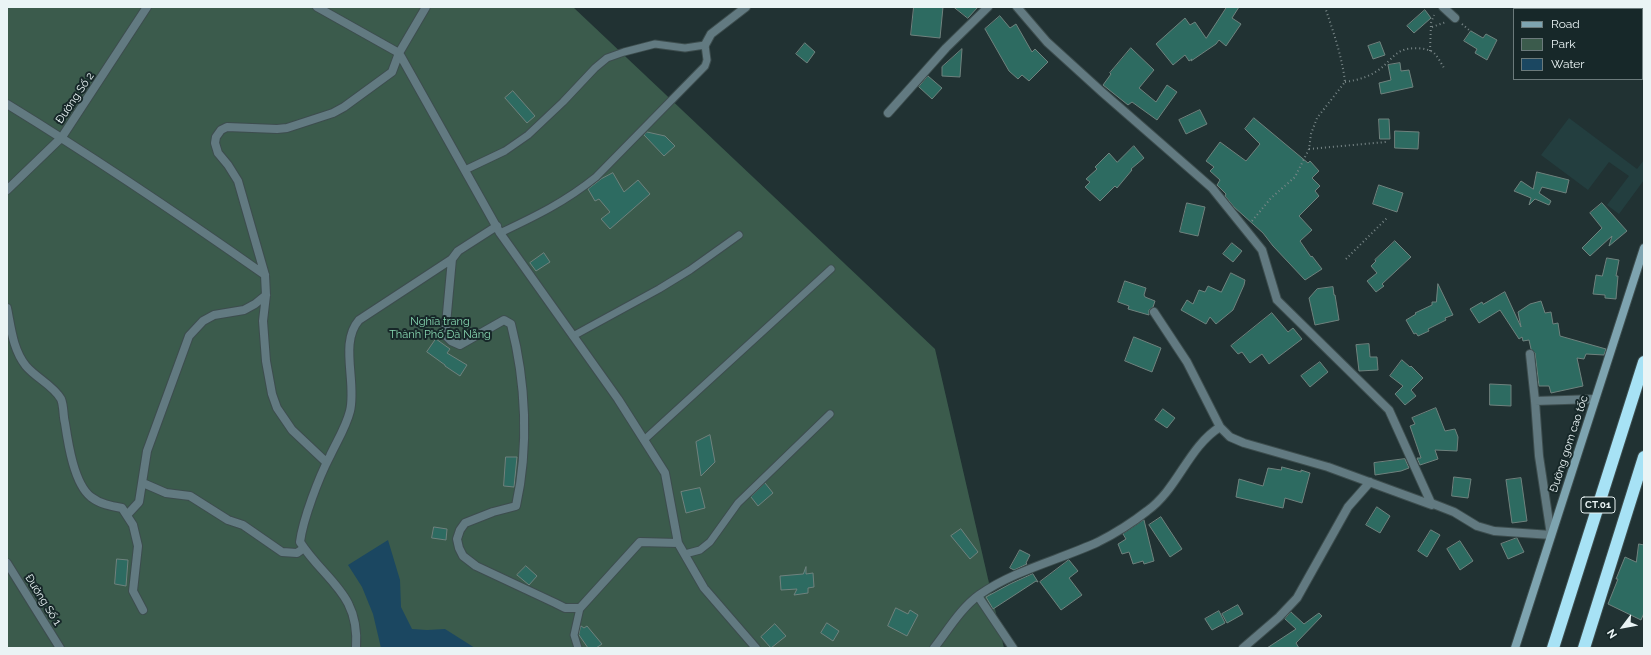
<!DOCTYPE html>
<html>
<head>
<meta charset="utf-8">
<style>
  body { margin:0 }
  #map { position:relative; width:1651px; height:655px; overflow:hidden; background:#213233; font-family:Raleway,sans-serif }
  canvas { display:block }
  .frame { position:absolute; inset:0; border:8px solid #eaf4f5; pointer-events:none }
  .legend { position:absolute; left:1513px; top:8px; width:130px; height:72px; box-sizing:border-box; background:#172829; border:1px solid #6b7a7b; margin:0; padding:5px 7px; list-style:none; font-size:12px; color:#eaf4f5 }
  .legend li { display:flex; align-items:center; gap:8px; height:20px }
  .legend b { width:20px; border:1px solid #6b7a7b }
  .north { position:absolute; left:1603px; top:607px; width:40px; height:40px; -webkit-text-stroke:3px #172829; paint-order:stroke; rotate:238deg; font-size:11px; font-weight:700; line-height:16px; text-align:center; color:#eaf4f5 }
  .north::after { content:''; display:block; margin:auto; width:14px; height:18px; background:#eaf4f5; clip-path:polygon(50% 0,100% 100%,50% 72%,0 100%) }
</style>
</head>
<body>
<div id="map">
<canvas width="1651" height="655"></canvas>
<div class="frame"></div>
<ul class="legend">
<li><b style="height:5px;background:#7ea4b0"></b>Road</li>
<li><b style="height:11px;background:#3b5b4c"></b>Park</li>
<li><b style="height:11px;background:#1b4761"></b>Water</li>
</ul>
<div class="north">N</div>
</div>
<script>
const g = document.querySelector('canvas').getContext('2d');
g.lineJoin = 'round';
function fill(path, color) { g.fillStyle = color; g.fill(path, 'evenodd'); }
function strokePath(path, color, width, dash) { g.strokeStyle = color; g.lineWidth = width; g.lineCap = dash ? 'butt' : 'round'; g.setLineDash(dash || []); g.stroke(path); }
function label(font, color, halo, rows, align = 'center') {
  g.font = font + ' Raleway,sans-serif'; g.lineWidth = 4; g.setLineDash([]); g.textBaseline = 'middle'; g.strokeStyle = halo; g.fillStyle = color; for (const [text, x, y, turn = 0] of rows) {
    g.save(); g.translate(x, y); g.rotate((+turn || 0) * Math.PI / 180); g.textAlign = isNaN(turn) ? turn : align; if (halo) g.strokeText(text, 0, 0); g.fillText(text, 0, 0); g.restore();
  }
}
fill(new Path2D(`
  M1569,118l68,51 7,-9v20l-25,34 -12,-9 22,-29 -20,-14 -21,28 -47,-35z`), '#233e3f');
fill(new Path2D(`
  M7,7h566l362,342 69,299h-997z`), '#3b5b4c');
fill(new Path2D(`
  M388,540l12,40 1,27 11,22 15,1 18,-1 30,19h-94l-8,-34 -11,-27 -14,-22z`), '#1b4761');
const building = new Path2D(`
  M914,7h29l-3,31 -29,-3z
  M954,7h24l-10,11z
  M1227,7h12l-7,11 9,6 -15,22 -7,-6 -3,4 -25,17 1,-2 -3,2 -4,-6 -12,10 -17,-21 29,-26 5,7 5,-3 11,16z
  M1425,10l6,8 -17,15 -7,-7z
  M1000,16l10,12 6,-4 16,28 3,-3 13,13 -19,19 -7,-6 -4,4 -9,-8 -24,-42z
  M1471,31l12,7 3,-4 11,6 -10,20 -12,-7 2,-4 -13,-8z
  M1380,42l5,13 -12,4 -5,-13z
  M805,43l10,9 -8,11 -11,-9z
  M1131,48l23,22 -15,18 17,14 11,-17 10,7 -20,28 -25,-18 -4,3 -25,-20 8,-11 -1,-1z
  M962,49l-2,28 -18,-1v-9z
  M1400,63l1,8 8,-1 4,17 -32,7 -2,-11 12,-3 -3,-15z
  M928,76l14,12 -10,11 -13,-12z
  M513,91l22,25 -8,7 -22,-25z
  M1200,110l7,14 -21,10 -7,-14z
  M1254,118l54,45 2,-2 9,10 -7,7 8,8 -5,5 4,5 -20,20 13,14 -12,11 11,16 1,-1 10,13 -17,11 -32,-34 -10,-13 -29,-26 -9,-11 1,-2 -9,-9 3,-5 -10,-9 4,-4 -8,-6 14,-19 26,19 14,-17 -15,-15z
  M1379,119h10l1,20h-10z
  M1395,131l24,1 -1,17 -23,-1z
  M647,132l18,4 10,10 -11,10 -20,-21z
  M1134,146l10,12 -13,11 1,1 -15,18 -2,-2 -15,15 -15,-14 5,-5 -4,-3 11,-10 -2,-2 14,-14 8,9z
  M1537,172l32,8 -3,13 -24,-6 -3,6 12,8 -2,4 -14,-6 -6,6 2,-7 -17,-7 7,-10 12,8z
  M613,173l11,19 14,-12 12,14 -40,35 -9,-10 9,-7 -11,-13 -4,2 -7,-12 13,-10z
  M1379,185l24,8 -6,19 -24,-8z
  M1187,203l18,4 -7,29 -18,-4z
  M1602,203l25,28 -18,15 3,-10 -22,20 -8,-8 20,-20 -12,-15z
  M1395,241l16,16 -29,27 2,2 -8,6 -9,-11 10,-8 -6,-7 5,-5 -1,-1z
  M1232,243l10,8 -9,11 -10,-8z
  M544,253l6,9 -14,9 -6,-8z
  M1607,258l12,2 -3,16h2l-2,23 -11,-1v-3l-12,-1 3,-19 6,1z
  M1231,273l14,7 -1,5 -11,25 -17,14 -6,-7 -4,7 -25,-14 6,-10 6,4 6,-14 6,2 3,-6 13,6z
  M1125,281l21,7 -2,7 1,2 10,4 -2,6 -4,3v5l-21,-6 1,-3 -11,-4z
  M1438,284l15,31 -8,3 1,2 -18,9 1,2 -11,5 -2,-3 -2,1 -8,-14 10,-6 -1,-1 17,-8v-3h4z
  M1333,287l1,8h1l4,25 -24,5 -6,-27 8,-9z
  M1505,292l16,35 -3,-15 12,-8 11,-3 4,12 6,-1 2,12 5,-1 2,13 46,13 -2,6 -18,-1 -2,5 -7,-1 6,28 -32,7 -2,-7h-10l-4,-33 -4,-4 -2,-9 -6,1 -1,-4 -3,2 -19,-29 -21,13 -9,-14 12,-7 1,2z
  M1272,313l16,19 5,-4 9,11 -33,25 -7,-10 -12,9 -8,-11 -4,2 -7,-8z
  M1134,337l27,11 -9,24 -27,-11z
  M436,339l14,10 -3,4 20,12 -7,11 -15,-10v-1l-18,-13z
  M1369,344l1,13h7l1,13 -19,1 -3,-26z
  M1402,360l8,7 1,-1 12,12 -12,12 5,6 -11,9 -10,-11 8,-8 -13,-10z
  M1320,362l8,10 -18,15 -9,-11z
  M1490,384l21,1v21l-21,-1z
  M1436,408l9,23 10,-2 3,8 -1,14 -22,-1 3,9 -18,6 -3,-7h4l-11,-32 5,-2 -3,-6z
  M1163,409l12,9 -8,10 -12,-8z
  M710,435l5,27 -14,14 -5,-34z
  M506,457h11l-3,30 -10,-1z
  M1405,459l4,9 -8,3 -26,4 -1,-12z
  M1282,467l19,5v-2l9,3 -8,30 -17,-5 -2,10 -47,-11 3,-18 24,7 5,-18 13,2z
  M1454,477l17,2 -3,19 -16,-2z
  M1521,478l6,43 -15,2 -6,-43z
  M765,483l8,10 -15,13 -7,-9z
  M700,488l5,20 -19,5 -5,-21z
  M1377,507l13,9 -10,17 -14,-8z
  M1161,517l21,32 -12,8 -21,-32z
  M1144,520l10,41 -10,3 -1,-3 -10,3 -4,-12 -7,2 -4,-10 8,-5 -3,-5z
  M434,527l13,2 -1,11 -14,-2z
  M961,529l17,23 -8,7 -19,-23z
  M1431,530l9,5 -13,22 -9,-6z
  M1517,538l7,14 -16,7 -7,-15z
  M1460,541l13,20 -13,9 -13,-21z
  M1639,544l5,1v68l-3,7 -33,-16 10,-25h-2l9,-22 11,5z
  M1020,550l10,5 -4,8 1,1 -13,6 -4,-2z
  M117,559l11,1 -2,26 -11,-2z
  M1069,560l9,11 -9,7 13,17 -21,15 -21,-28z
  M526,566l11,10 -8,9 -12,-10z
  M806,567v7l7,-1 1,14 -6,1v5l-14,2 3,-6 -16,1 -1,-14 23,-2z
  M1033,574l5,8 -2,-1 -43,28 -7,-12 24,-13z
  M1238,605l5,9 -16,9 -5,-9z
  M896,608l12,6 2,-4 8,5 -11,21 -19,-10z
  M1219,611l6,12 -13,7 -7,-11z
  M1291,612l13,12 15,-11 3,3 -26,27 3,5h-32l29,-19 -11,-10z
  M827,623l12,8 -6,10 -12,-8z
  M775,624l11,12 -15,12 -10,-11z
  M581,626l3,2 3,-2 15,18 -6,4h-8l-9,-13z`);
fill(building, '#2d6b61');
strokePath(building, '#6f827e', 1);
const service = new Path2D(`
  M465,170l40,-19 23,-16 35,-33 32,-34 12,-10 17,-6 31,-8 30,4 20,-3 2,15 -2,6 -109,111c-31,25 -60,39 -96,56
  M573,336l86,-47 31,-19 49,-35
  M644,440l187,-171
  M685,554l15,-4 10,-8 28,-39 92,-89
  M578,648l-4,-13 6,-27`);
const minor = new Path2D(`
  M317,7l82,46 101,180 118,166 47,74 13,70 26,45 52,60
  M1017,7l30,35 55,50 110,96 50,62 15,50 112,110 42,93 23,9 23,14 17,5 57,4 -12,-79 -4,-55 -5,-47
  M1443,7l12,11
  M705,45l6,-11 35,-27
  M7,104c88,54 174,112 258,171
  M888,113l58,-65 42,-41
  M7,190l55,-53 85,-130
  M452,259l-7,76 6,6 9,4 44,-25 7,4c15,58 18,123 5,182l-23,6 -28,11 -5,7 -3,9 2,9 4,8 13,10 79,37 10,5h15l60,-66 38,1
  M7,308c4,20 6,42 19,58 10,12 27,19 35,33 3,7 2,17 4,24 3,20 9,61 26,74 9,7 20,9 31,11l11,17 5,21 -5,45 10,19
  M1154,312l33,50 33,65 10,10 14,6 84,24 104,38
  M1535,401l60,-2
  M326,462l-34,-32 -15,-22 -5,-14 -6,-33 -3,-40 3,-26 -1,-20 -27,-94 -10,-16 -10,-12 -3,-10 1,-6 5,-7 6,-3 50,2 10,-1 46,-15 11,-6 48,-35 7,-19 27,-46
  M143,483l23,10 24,3 38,24 15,5 39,27 15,1 7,-5
  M127,515l12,-13 8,-51 42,-115 14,-15 11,-6 30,-5 11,-6 11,-9
  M7,563l53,85
  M978,596l35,52
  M356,648c4,-55 -31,-67 -56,-106 3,-23 19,-65 30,-86 7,-15 16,-29 20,-45 7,-29 -11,-68 9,-91l93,-61 6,-8 39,-25
  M934,648c14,-18 27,-40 45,-53 36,-25 80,-35 119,-53 16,-8 35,-20 49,-31 31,-22 41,-64 73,-84
  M1243,648l36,-31 18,-19 51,-91 22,-25`);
const secondary = new Path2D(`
  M1515,648l129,-400`);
const motorway = new Path2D(`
  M1553,648l91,-286
  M1584,648l60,-191`);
strokePath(service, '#3d4d4e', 9);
strokePath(minor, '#3d4d4e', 10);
strokePath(secondary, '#3d4d4e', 10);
strokePath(motorway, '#3d4d4e', 14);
strokePath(new Path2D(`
  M1462,24l7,6
  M1432,27l14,-5
  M1430,51l1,-28 3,-8
  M1345,82c13,-2 24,-5 35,-13 7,-5 13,-14 21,-18 8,-4 26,-4 33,2 4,4 7,10 10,15
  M1309,149l77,-7
  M1252,221l19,-23 24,-21 14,-28 2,-15 6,-16 28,-36c-3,-26 -12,-51 -20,-75
  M1346,259l41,-41`), '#798788', 2, [1, 3]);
strokePath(service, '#627a81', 7);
strokePath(minor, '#627a81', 8);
strokePath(secondary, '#7ea4b0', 8);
strokePath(motorway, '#a7e2f5', 12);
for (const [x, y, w] of [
  [1598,505,34]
]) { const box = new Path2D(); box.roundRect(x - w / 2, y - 8, w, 16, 3); g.fillStyle = '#172829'; g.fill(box); strokePath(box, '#eaf4f5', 1); }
label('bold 10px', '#eaf4f5', null, [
  ["CT.01",1598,505]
]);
label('11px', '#eaf4f5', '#172829', [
  ["Đường Số 2",75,98,-56],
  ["Đường gom cao tốc",1569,444,-72],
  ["Đường Số 1",43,600,58]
]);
label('11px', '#87d7b1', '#172829', [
  ["Nghĩa trang",440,322],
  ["Thành Phố Đà Nẵng",440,335]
]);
</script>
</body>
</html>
